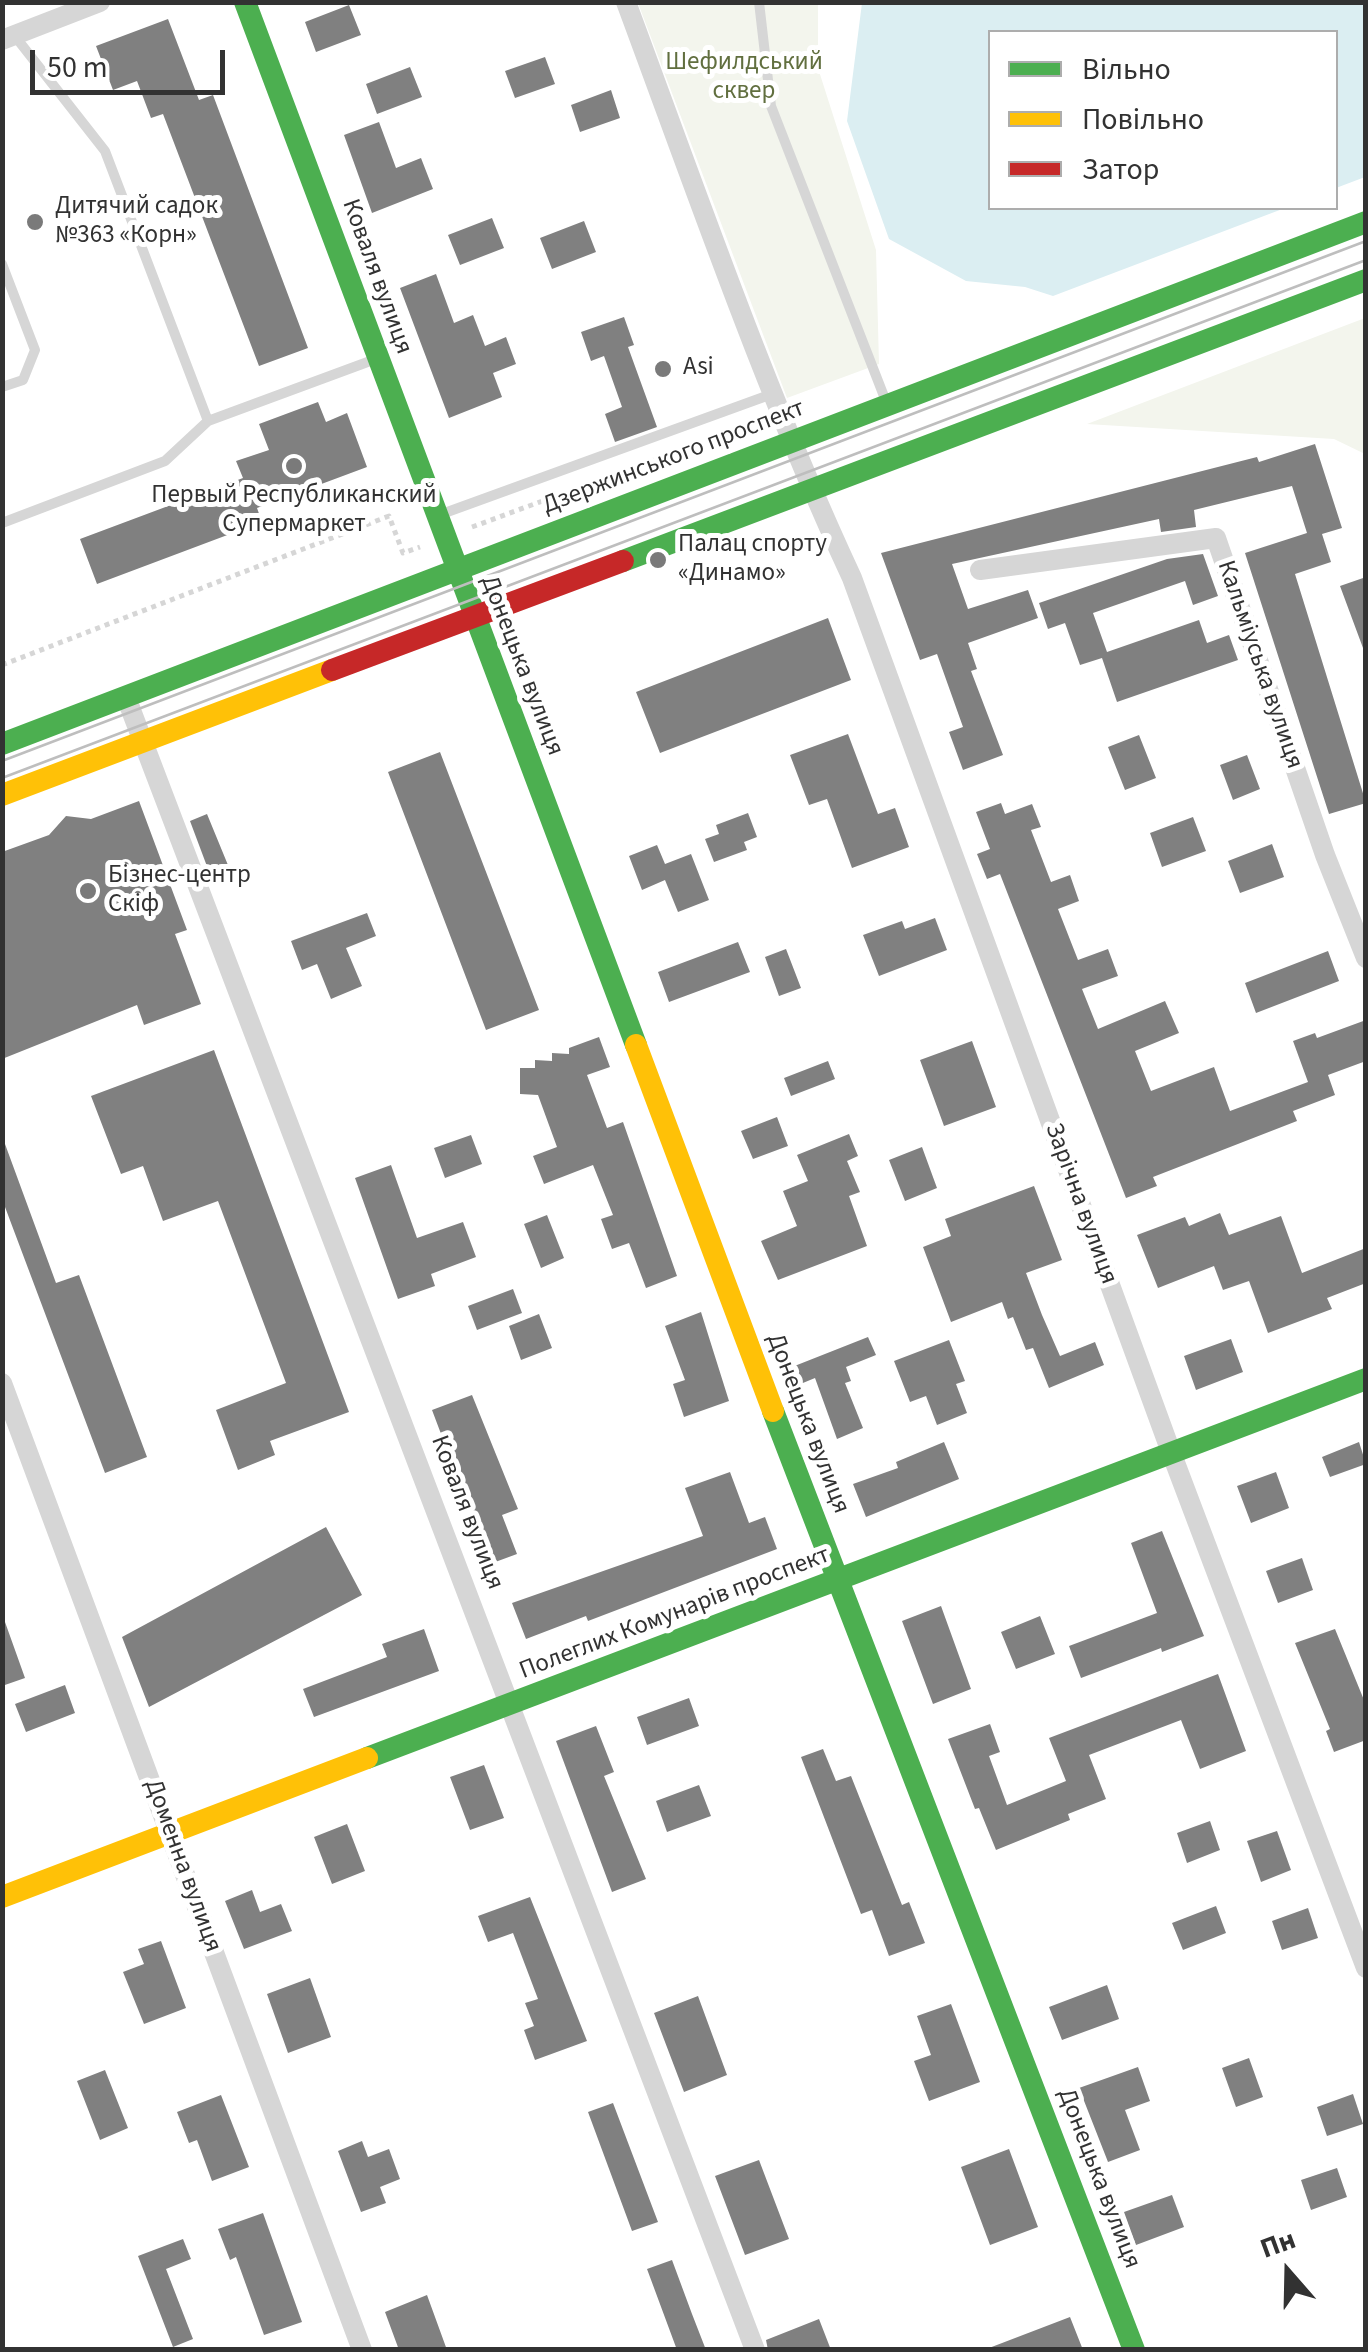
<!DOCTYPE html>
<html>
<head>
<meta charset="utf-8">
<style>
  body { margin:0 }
  #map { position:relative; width:1368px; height:2352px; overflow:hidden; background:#fff; font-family:"Source Sans 3",sans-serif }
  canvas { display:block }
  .frame { position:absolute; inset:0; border:5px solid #323232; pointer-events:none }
  .legend { position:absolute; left:988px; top:30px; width:350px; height:180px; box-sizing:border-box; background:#fff; border:2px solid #adadad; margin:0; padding:12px 18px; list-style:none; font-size:30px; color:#323232 }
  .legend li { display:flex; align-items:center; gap:20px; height:50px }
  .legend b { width:50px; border:2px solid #adadad }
  .north { position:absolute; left:1238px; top:2222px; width:100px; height:100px; -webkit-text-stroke:8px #fff; paint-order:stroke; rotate:340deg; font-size:28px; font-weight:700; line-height:40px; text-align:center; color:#323232 }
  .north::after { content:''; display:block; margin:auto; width:35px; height:45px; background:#323232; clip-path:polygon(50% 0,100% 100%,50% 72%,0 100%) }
  .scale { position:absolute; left:30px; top:50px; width:195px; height:45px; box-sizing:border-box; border:5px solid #323232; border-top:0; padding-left:12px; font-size:30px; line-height:35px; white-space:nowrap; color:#323232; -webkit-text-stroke:8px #fff; paint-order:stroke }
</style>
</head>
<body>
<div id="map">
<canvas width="1368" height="2352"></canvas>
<div class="frame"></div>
<ul class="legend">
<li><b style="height:12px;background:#4caf50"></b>Вільно</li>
<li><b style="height:12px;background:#ffc107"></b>Повільно</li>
<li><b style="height:12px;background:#c62828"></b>Затор</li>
</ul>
<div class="north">Пн</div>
<div class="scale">50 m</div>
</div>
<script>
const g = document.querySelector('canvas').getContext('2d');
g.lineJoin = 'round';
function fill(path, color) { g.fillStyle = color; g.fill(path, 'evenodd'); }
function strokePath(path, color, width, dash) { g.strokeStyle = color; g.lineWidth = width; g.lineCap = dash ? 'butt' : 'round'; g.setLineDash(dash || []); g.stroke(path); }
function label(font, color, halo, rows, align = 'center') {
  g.font = font + ' "Source Sans 3",sans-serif'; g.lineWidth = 10; g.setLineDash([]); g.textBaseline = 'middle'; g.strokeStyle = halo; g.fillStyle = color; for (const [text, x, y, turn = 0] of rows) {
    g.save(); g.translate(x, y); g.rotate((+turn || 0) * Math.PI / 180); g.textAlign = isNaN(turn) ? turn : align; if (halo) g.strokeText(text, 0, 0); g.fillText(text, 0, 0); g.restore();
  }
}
fill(new Path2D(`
  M638,3h180v65l58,182 3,114 -92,34z
  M1365,318v136l-31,-15 -247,-15z`), '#f3f5ed');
fill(new Path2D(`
  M862,3h503v174l-29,11v-156h-345v176h294l-232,88 -28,-9 -59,-6 -77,-42 -42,-118z`), '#dbeef2');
fill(new Path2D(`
  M349,5l12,30 -45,17 -11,-30z
  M168,19l31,81 14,-5 95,253 -49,18 -96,-252 -12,4 -14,-37 -24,9 -17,-44z
  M545,57l10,27 -40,14 -10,-27z
  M410,67l12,30 -45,17 -11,-30z
  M611,90l9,28 -40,14 -9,-27z
  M379,122l17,46 25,-10 12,31 -61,24 -28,-78z
  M492,218l12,30 -44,17 -12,-30z
  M584,221l12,31 -44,17 -12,-31z
  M436,274l18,49 19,-8 12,31 21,-9 10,27 -23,9 9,24 -53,21 -49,-130z
  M624,317l10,28 -6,2 29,80 -42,15 -10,-28 17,-7 -18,-51 -13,5 -10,-29z
  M318,402l8,20 21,-9 20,54 -110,41 5,14 -165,62 -17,-45 163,-61 -7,-17 33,-11 -10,-26z
  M1315,444l27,84 -20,6 9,28 -36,12 71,229 -37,11 -84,-261 62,-20 -15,-47 -98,24 2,17 -35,5 -2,-13 -207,45 16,45 60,-19 10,28 -70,25 9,26 -6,2 32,84 -40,15 -14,-38 14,-5 -26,-73 -17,6 -39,-107 376,-96 2,5z
  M1203,554l15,42 -25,9 -8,-24 -92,32 14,39 92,-32 8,23 22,-8 9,25 -121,42 -15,-44 -22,7 -15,-42 -17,6 -9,-26 128,-44z
  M1366,577v71h-3l-23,-62z
  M828,618l23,62 -191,73 -24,-61z
  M848,734l30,80 17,-6 14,39 -57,21 -25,-69 -18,6 -19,-50z
  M1139,735l17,43 -31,12 -17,-43z
  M440,752l99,258 -53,20 -98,-258z
  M1247,755l13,34 -27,11 -13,-35z
  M139,801l48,129 -12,4 26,70 -57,21 -7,-20 -135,54v-207l47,-17 17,-19 25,3z
  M1001,803l4,11 27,-10 9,23 -10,3 20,52 19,-7 9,26 -21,8 20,51 30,-11 10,27 -36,13 16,40 67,-28 14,32 -44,18 16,40 63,-24 16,44 78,-29 -15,-41 22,-8 2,5 49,-18v41l-38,14 7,20 -42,16 4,10 -144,56 4,9 -31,12 -126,-324 -13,5 -10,-25 13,-5 -14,-37z
  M748,813l9,24 -13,5 3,8 -33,12 -9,-23 14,-5 -3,-9z
  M207,814l23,56 -19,7 -21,-56z
  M1193,817l13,34 -44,16 -12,-34z
  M1272,844l12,33 -44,16 -12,-32z
  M657,845l8,19 26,-10 18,46 -31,12 -13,-32 -23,10 -13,-34z
  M367,913l9,23 -30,12 16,38 -31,13 -14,-35 -15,6 -11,-29z
  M935,918l12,32 -68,26 -16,-41 39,-14 3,8z
  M738,942l12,30 -81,30 -11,-30z
  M786,949l15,39 -22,8 -14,-39z
  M1328,951l11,30 -83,32 -11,-30z
  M599,1037l11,30 -23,8 20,53 16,-6 54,154 -31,12 -17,-45 -17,6 -11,-30 12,-4 -20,-50 -49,19 -11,-28 24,-9 -19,-52 -18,-1v-26h15v-8l17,1v-8l17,1v-6z
  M972,1041l24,66 -52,19 -24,-66z
  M214,1050l135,362 -79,29 5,14 -37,15 -22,-60 70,-27 -68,-182 -55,20 -20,-55 -22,8 -30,-78z
  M828,1061l7,18 -44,17 -7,-18z
  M777,1117l11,29 -35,13 -12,-28z
  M849,1134l9,22 -11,5 13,31 -11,4 18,50 -89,34 -17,-39 36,-15 -14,-35 25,-10 -11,-26z
  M471,1135l11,29 -37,14 -11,-30z
  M5,1144l51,139 23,-8 68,182 -42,16 -103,-274z
  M922,1147l15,41 -32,13 -16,-41z
  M391,1165l26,73 46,-16 13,35 -45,17 4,12 -37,13 -43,-121z
  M1034,1186l28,74 -36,13 16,42 18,41 35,-14 9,23 -55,23 -16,-40 -7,2 -13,-33 -5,2 -6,-17 -51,20 -28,-75 28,-11 -6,-17z
  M1220,1213l9,22 52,-19 21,57 64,-25v35l-39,15 5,11 -64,24 -19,-52 -26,9 -9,-24 -56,22 -21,-53 48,-18 4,9z
  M547,1215l17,43 -23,10 -17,-44z
  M513,1289l9,24 -45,17 -9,-24z
  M701,1312l28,89 -45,16 -11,-33 12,-4 -20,-54z
  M539,1314l13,34 -31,12 -12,-34z
  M868,1337l8,18 -30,12 5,14 -6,2 18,45 -26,11 -22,-61 -17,7 -6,-18z
  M1231,1339l12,33 -47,18 -12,-34z
  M949,1340l16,41 -9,3 11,29 -30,12 -11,-29 -16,6 -16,-41z
  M472,1395l46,114 -16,6 15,39 -38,14 -28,-77 10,-4 -29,-77z
  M944,1442l15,37 -93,38 -13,-33 45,-16 -2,-6z
  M1359,1442l7,22 -36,13 -8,-20z
  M730,1472l19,51 16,-6 12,32 -189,72 -2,-5 -60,23 -14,-36 191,-67 -18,-48z
  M1276,1472l13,36 -38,15 -14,-37z
  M326,1527l36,68 -213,112 -27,-70z
  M1162,1531l42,105 -42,16 -1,-4 -80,30 -12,-32 88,-33 -26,-70z
  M1302,1558l11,32 -35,13 -12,-32z
  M941,1606l30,83 -38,15 -31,-83z
  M1040,1616l15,38 -39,15 -15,-37z
  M2,1622h3l20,56 -23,8z
  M424,1629l15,42 -125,46 -11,-28 84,-32 -5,-13z
  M1335,1629l31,76v35l-32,12 -8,-21 4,-2 -35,-86z
  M1218,1674l28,77 -46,18 -19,-49 -92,35 17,44 -38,15 2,6 -74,30 -17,-42 -4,1 -27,-70 42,-15 10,28 -11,4 18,49 59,-24 -17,-43z
  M65,1685l10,28 -49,19 -11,-28z
  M689,1698l10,28 -52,19 -10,-28z
  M596,1726l18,46 -10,4 42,103 -34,13 -56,-151z
  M823,1749l13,32 15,-5 51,129 7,-3 16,41 -36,13 -17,-46 -11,4 -60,-157z
  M484,1765l20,53 -34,12 -20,-53z
  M699,1785l12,31 -44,16 -11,-31z
  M1210,1821l10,29 -33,13 -10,-30z
  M347,1824l18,47 -33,13 -18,-47z
  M1277,1831l14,39 -30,12 -14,-41z
  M252,1890l8,22 21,-8 11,27 -48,18 -19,-48z
  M530,1897l57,144 -52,19 -11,-30 10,-4 -9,-23 13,-4 -25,-66 -25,9 -10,-26z
  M1216,1906l10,27 -43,17 -11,-27z
  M1308,1908l10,30 -36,12 -10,-29z
  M161,1941l25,67 -42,16 -21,-52 21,-8 -6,-15z
  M310,1978l21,59 -43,16 -21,-59z
  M1107,1985l12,34 -57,21 -13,-33z
  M698,1996l29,79 -43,17 -30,-79z
  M951,2004l29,78 -51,19 -15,-40 17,-6 -14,-39z
  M1249,2058l14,39 -27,10 -14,-39z
  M1138,2067l12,34 -25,9 15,40 -32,12 -29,-74z
  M105,2070l23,58 -28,12 -23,-59z
  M1353,2094l10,30 -36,12 -10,-29z
  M221,2095l28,72 -37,14 -15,-41 -8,3 -12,-31z
  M613,2103l45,119 -26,9 -44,-119z
  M362,2141l6,16 21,-8 11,30 -20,8 6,16 -25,9 -23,-61z
  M1009,2149l29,78 -48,18 -29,-78z
  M759,2160l30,79 -44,16 -30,-79z
  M1337,2168l10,29 -36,13 -10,-30z
  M1172,2195l12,32 -48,18 -12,-33z
  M263,2213l39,109 -38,13 -28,-78 -6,3 -12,-31z
  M183,2239l8,20 -25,10 27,70 -20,8 -35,-91z
  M672,2260l20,54 14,36h-29l-30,-81z
  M427,2295l20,55h-48l-14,-38z
  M1070,2317l13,33h-94v-2z
  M819,2319l12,31h-63l-2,-10z`), '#808080');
strokePath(new Path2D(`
  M472,527l290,-107
  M2,665l387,-149 14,37 17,-6`), '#d6d6d6', 5, [5, 5]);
strokePath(new Path2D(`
  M759,2l12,104 116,298
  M14,35l91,116 103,270
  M2,264l33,86 -12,30 -21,7
  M439,515l333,-121
  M2,523l163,-62 43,-40 165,-61`), '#d6d6d6', 10);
strokePath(new Path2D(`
  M626,2c72,194 139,389 226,576l319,874 195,516
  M2,40l98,-38
  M980,570l236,-32 109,317 41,103
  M126,697l629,1653
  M2,1383l360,967`), '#d6d6d6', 20);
strokePath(new Path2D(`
  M245,2l391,1043
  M623,561l743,-281
  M2,744l1364,-522
  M773,1411l361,939
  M367,1758l999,-379`), '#4caf50', 22);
strokePath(new Path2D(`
  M2,795l330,-125
  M636,1045l137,366
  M2,1897l365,-139`), '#ffc107', 22);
strokePath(new Path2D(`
  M332,670l291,-109`), '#c62828', 22);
strokePath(new Path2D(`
  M2,761l1364,-520
  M2,778l1364,-518`), '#bebebe', 2.5);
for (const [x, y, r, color] of [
  [35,222,10,"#7a7a7a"],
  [663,369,10,"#7a7a7a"],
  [294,466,10,"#7a7a7a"],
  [658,560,10,"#7a7a7a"],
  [88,891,10,"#7a7a7a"]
]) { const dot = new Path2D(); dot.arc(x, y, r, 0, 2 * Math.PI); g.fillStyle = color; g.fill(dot); strokePath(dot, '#fff', 4); }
label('25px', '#616f3f', '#fff', [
  ["Шефилдський",744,64],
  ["сквер",744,93]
]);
label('25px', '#323232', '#fff', [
  ["Дитячий садок",55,208],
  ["№363 «Корн»",55,237],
  ["Asi",683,369],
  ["Первый Республиканский",294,497,"center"],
  ["Супермаркет",294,526,"center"],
  ["Палац спорту",678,546],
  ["«Динамо»",678,575],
  ["Бізнес-центр",108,877],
  ["Скіф",108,906]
], 'left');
label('25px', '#323232', '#fff', [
  ["Коваля вулиця",376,277,70],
  ["Дзержинського проспект",674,458,-21],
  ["Кальміуська вулиця",1259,665,71],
  ["Донецька вулиця",521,666,69],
  ["Зарічна вулиця",1080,1204,70],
  ["Донецька вулиця",807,1424,69],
  ["Коваля вулиця",466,1513,69],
  ["Полеглих Комунарів проспект",675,1614,-21],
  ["Доменна вулиця",182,1866,70],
  ["Донецька вулиця",1098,2179,69]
]);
</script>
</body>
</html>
